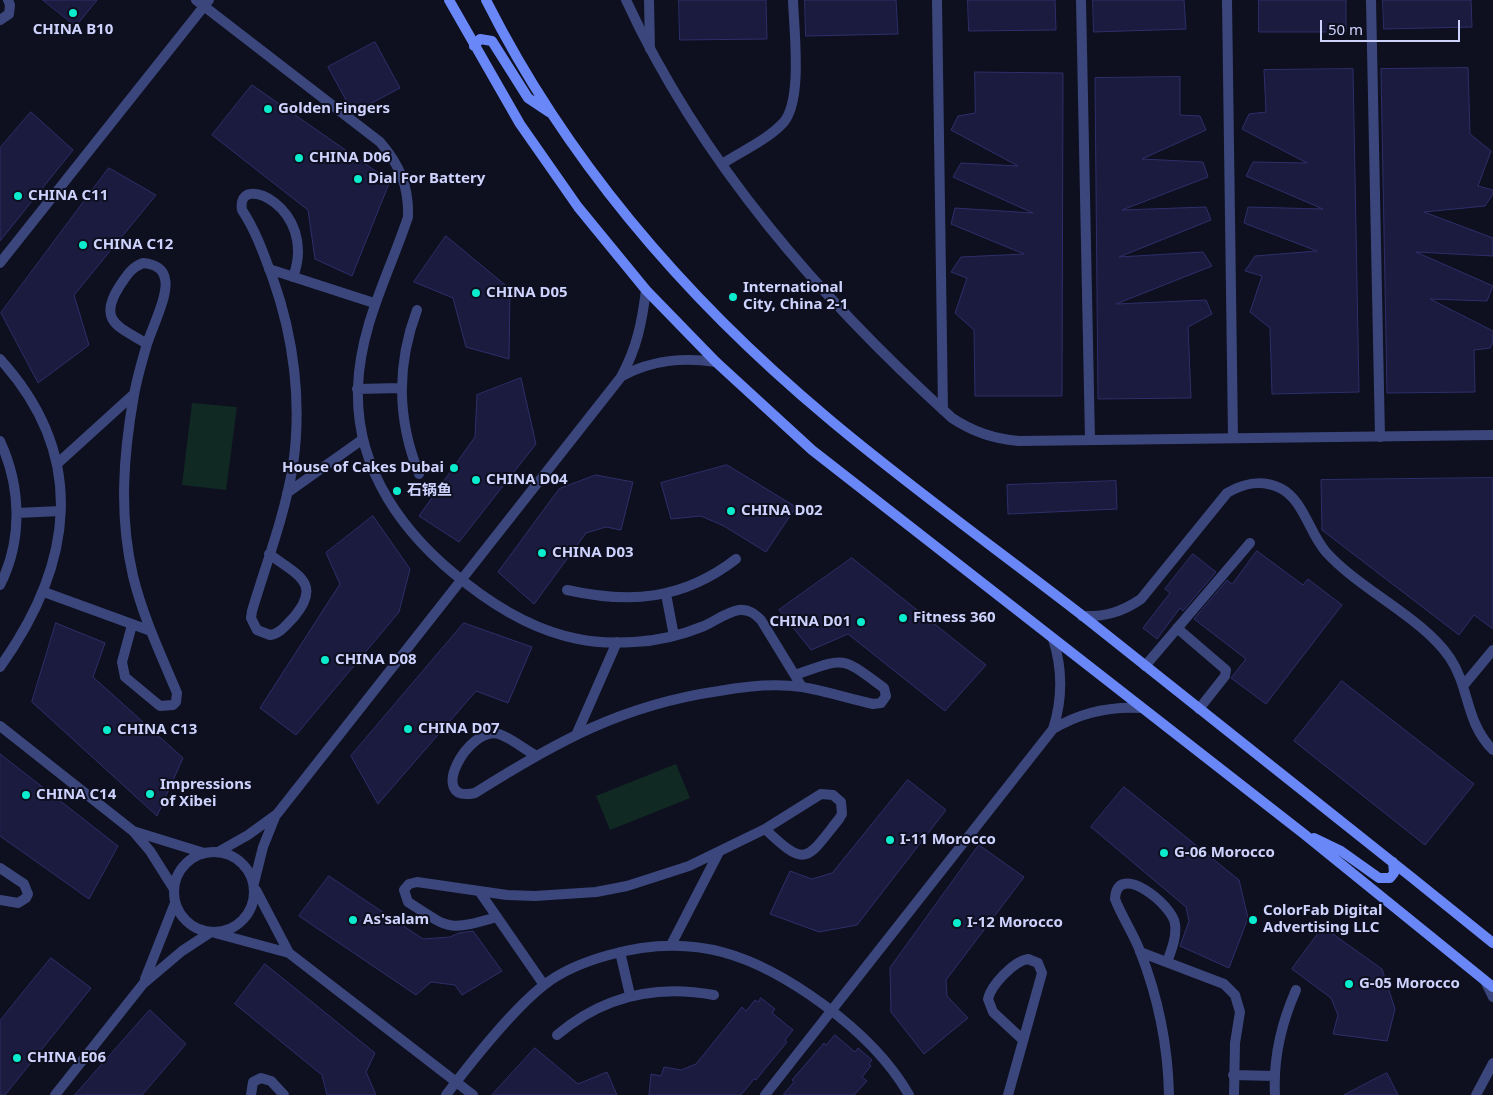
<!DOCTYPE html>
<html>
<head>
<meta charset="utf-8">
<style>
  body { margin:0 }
  #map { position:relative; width:1493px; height:1095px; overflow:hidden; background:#0e0f1f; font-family:"Noto Sans",sans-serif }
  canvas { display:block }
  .scale { position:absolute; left:1320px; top:20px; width:140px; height:22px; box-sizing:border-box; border:2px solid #ced3fd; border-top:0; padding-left:6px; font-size:15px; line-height:18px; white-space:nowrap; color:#ced3fd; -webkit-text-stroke:4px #0e0f1f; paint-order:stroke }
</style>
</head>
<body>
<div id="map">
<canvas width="1493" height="1095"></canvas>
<div class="scale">50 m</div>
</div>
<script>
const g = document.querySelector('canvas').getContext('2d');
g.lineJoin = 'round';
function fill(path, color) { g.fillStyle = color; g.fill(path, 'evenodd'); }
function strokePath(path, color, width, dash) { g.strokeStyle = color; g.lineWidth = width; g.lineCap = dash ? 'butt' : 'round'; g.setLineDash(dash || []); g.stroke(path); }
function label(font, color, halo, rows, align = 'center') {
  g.font = font + ' "Noto Sans","Noto Sans SC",sans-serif'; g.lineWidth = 4; g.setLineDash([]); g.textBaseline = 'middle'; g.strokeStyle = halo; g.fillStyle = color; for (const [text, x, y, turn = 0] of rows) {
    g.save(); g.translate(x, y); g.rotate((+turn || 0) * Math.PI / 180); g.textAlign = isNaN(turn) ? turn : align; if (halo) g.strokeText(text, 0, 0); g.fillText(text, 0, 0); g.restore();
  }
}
fill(new Path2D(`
  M192,403l45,4 -11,83 -44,-5z
  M676,764l14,34 -80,32 -14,-34z`), '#112923');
const building = new Path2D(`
  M43,0h54l-21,26z
  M679,0h87l1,39 -87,1z
  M805,0h91l2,34 -92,2z
  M968,0h87l1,30 -87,1z
  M1093,0h91l2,29 -92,3z
  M1259,0h87v32h-87z
  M1383,0h88l1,27 -88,2z
  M375,42l25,46 -47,25 -25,-46z
  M1468,68l2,66 21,17 -13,35 15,4v4l-8,12 -61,6 69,26v18l-77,-4 77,34 -6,15 -57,-2 63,32v11l-3,6 -16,2 1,42 -88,1 -6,-324z
  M1353,69l6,323 -87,2 -2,-66 -20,-16 12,-36 -17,-5 10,-15 62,-5 -73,-28 4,-16 75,2 -77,-33 7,-14 54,1 -65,-34 7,-15 17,-2 -2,-42z
  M975,72l88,1 -1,323h-87l-1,-66 -19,-17 12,-35 -16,-6 10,-15 63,-3 -73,-30 4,-16 78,5 -80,-36 8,-14 57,3 -67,-36 7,-14 17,-3z
  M1180,77v38l20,1 6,14 -64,29 61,3 5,15 -86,33 84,-3 5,13 -92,37 84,-5 9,14 -96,38 90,-4 6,14 -24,13 3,71 -93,1 -3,-321z
  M252,85l138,96 -38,95 -37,-17 -7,-49 -96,-75z
  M31,112l42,38 -73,91v-93z
  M109,168l47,27 -82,100 15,50 -51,38 -37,-70z
  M446,236l64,53 -1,70 -43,-12 -13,-49 -39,-16z
  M521,378l15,66 -77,98 -40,-26 56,-79 2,-42z
  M727,465l69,42 -30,45 -42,-26 -23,-10 -30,3 -10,-36z
  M596,475l37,7 -12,48 -15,-3 -20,6 -52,71 -36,-32 61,-83z
  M1493,478v151l-19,-14 -15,20 -137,-105 -1,-50z
  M1116,481l1,28 -109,5 -1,-29z
  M373,516l37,53 -11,43 -103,123 -36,-27 80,-124 -14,-31z
  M1257,551l46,34 5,-6 34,26 -76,99 -35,-26 15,-19 -52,-40 33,-39 5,4z
  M1193,554l23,18 -33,39 -3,-3 -23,31 -14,-11 27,-35 -5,-4z
  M852,558l134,107 -41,46 -97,-77 -37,16 -32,-40z
  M56,623l49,20 -12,34 90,81 -26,58 -125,-114z
  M464,623l68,24 -24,56 -32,-12 -98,113 -27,-48z
  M1342,681l132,103 -49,61 -131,-104z
  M0,754l118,92 -29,53 -89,-63z
  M908,780l38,30 -89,115 -38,7 -49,-18 20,-43 22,8 20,-6z
  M1124,787l115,93 9,38 -19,50 -49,-22 9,-25 -3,-14 -95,-80z
  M979,845l45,32 -78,103 1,16 21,22 -44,36 -33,-42 -1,-44z
  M329,876l94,63 27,-2 9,-4 14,-2 29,40 -40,24 -7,-10 -24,-3 -15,13 -117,-79z
  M1323,927l59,42 13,40 -8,32 -54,-7 5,-19 -7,-17 -39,-29z
  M51,958l40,30 -86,107h-5v-74z
  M265,964l110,89 -9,19 10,23h-49l-5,-20 -87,-71z
  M761,998l14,11 -3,4 21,17 -8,10 2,2 -23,28 -8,10 -2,-1 -13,16h-92l2,-21 10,2 3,-9 17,3 15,-6 46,-57 4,4 9,-11 3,2z
  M150,1010l36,34 -44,51h-67z
  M835,1035l20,17 3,-4 14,12 -3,4 2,2 -9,11 5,4 -13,14h-71l11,-13 -2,-2 32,-37 2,2z
  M535,1048l43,36 29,-12 10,23h-125z
  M1387,1073l11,22h-54z`);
fill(building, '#1b1b3f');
strokePath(building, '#2e2f6a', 1);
strokePath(new Path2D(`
  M649,0l1,49
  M937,0l6,410
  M1081,0l9,440
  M1227,0l6,437
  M1371,0l9,437
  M722,164c20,-13 45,-24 61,-41 20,-22 11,-92 10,-123
  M1082,616c23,1 40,-4 59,-17l86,-106c17,-10 34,-14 53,-5 24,12 29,45 46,64 34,38 96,65 124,106 20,30 15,64 43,92
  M1177,628l49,42 -1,6 -26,33
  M1145,666l105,-123
  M1463,686l30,-36`), '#3b477c', 10);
strokePath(new Path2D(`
  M196,0l184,142c20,23 29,45 28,75 -19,57 -48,109 -50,170 -3,83 46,149 109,197 32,25 70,47 111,55 18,4 37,4 56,3 24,-1 48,-7 70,-16 11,-5 23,-14 35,-16 10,-1 16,4 22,10l41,67
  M626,0c75,163 195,299 326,418 21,14 41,21 67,23l474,-6
  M0,20l9,-6 1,-9 -2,-5
  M0,263l209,-263
  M269,269l105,34
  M417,310c-21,56 -20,109 2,164
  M0,359c89,98 73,206 0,308
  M622,376c30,-16 60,-19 94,-14
  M357,389l43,-1
  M0,441c21,45 23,99 0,144
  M58,463l76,-69
  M287,493l76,-54
  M17,513l43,-2
  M269,554c27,20 54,29 25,63 -8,8 -13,16 -24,18l-13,-5 -6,-12 1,-7c14,-47 33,-96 41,-146 9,-62 1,-127 -20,-186 -9,-24 -17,-48 -31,-69 -7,-40 77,-2 51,67
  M567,590c63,14 116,10 169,-31
  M44,592l107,39
  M666,594l8,42
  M132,625l-10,37 3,15 35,29 13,-1 3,-3 1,-9c-16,-38 -34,-76 -44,-117 -14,-60 -10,-120 1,-181 3,-17 8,-34 13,-51 5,-16 22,-50 18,-65 -2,-12 -12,-15 -22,-16 -13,5 -17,14 -24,24 -22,35 1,40 28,57
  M1053,639c10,31 10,59 0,90
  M0,726l133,105 17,20 24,38
  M577,733l40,-91
  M535,755c-11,-6 -24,-17 -36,-21 -31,-9 -73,70 -24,59 81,-51 147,-88 244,-102 27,-5 56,-8 83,-4 24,4 48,12 71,17l8,-1 5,-7 -2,-8c-44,-32 -37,-31 -89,-13
  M133,831l71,22
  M174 892a40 40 0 1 1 80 0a40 40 0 1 1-80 0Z
  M218,852l30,-17 29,-21 344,-437c16,-29 21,-55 25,-87
  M0,868l24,16 4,10 -2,4 -8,5 -18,-3
  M254,883l9,-36 12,-30
  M256,890l33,63
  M479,891l65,94
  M497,917c-49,14 -46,13 -89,-15l-4,-12 5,-6 8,-2 90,13 28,1 61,-4 31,-6 62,-20 76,-37 56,-35 12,1 8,7 1,12 -3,5c-33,41 -32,50 -74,10
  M215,933l74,20 184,142
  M671,945l48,-93
  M620,952l10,43
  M1140,952l84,32 11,11 5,17 -5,31 -1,52
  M1167,962c4,-11 10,-25 8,-38 -2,-19 -58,-64 -60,-25 7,18 18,34 25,52 18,46 28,95 29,144
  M145,979l30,-76
  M1485,981l8,16
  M557,1035c46,-39 98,-51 157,-40
  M1233,1075l42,1
  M55,1095l88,-111 39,-33 29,-19
  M251,1095l2,-13 8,-4 10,3 13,14
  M446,1095c26,-34 65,-84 98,-110 18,-14 43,-24 65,-30 85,-24 147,0 215,50 34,25 64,53 85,90
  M765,1095l288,-366c28,-17 56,-23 89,-21
  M1008,1095l34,-122 -4,-10 -10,-4c-14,2 -37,26 -40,40l5,13 29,27
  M1275,1095c-2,-38 6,-71 21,-105
  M1476,1095l17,-32`), '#3b477c', 10);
strokePath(new Path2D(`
  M449,0l71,124 58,83 68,83 70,72 96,88 492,384 189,153
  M486,0c82,163 203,302 343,419 82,69 169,131 254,197 137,108 274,217 410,327
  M474,46l6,-7 12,2 36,57 21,14
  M1314,838l27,13 38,27h11l4,-5 -1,-11`), '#6a87f8', 10);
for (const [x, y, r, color] of [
  [73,13,5,"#0beccf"],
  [268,109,5,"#0beccf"],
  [299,158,5,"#0beccf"],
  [358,179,5,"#0beccf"],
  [18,196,5,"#0beccf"],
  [83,245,5,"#0beccf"],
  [476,293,5,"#0beccf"],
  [733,297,5,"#0beccf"],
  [454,468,5,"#0beccf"],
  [476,480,5,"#0beccf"],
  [397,491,5,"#0beccf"],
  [731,511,5,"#0beccf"],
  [542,553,5,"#0beccf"],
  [903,618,5,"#0beccf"],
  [861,622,5,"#0beccf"],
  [325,660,5,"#0beccf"],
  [408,729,5,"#0beccf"],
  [107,730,5,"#0beccf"],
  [150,794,5,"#0beccf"],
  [26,795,5,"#0beccf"],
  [890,840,5,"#0beccf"],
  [1164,853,5,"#0beccf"],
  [353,920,5,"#0beccf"],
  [1253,920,5,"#0beccf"],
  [957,923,5,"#0beccf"],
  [1349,984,5,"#0beccf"],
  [17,1058,5,"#0beccf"]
]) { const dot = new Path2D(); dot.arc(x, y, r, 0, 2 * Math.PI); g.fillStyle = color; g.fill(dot); strokePath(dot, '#0e0f1f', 2); }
label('bold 15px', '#ced3fd', '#0e0f1f', [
  ["CHINA B10",73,30,"center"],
  ["Golden Fingers",278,109],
  ["CHINA D06",309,158],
  ["Dial For Battery",368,179],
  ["CHINA C11",28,196],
  ["CHINA C12",93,245],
  ["International",743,288],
  ["City, China 2-1",743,305],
  ["CHINA D05",486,293],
  ["House of Cakes Dubai",444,468,"right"],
  ["CHINA D04",486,480],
  ["石锅鱼",407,491],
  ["CHINA D02",741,511],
  ["CHINA D03",552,553],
  ["Fitness 360",913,618],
  ["CHINA D01",851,622,"right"],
  ["CHINA D08",335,660],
  ["CHINA D07",418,729],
  ["CHINA C13",117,730],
  ["Impressions",160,785],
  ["of Xibei",160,802],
  ["CHINA C14",36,795],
  ["I-11 Morocco",900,840],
  ["G-06 Morocco",1174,853],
  ["ColorFab Digital",1263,911],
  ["Advertising LLC",1263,928],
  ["As'salam",363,920],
  ["I-12 Morocco",967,923],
  ["G-05 Morocco",1359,984],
  ["CHINA E06",27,1058]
], 'left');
</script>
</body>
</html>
